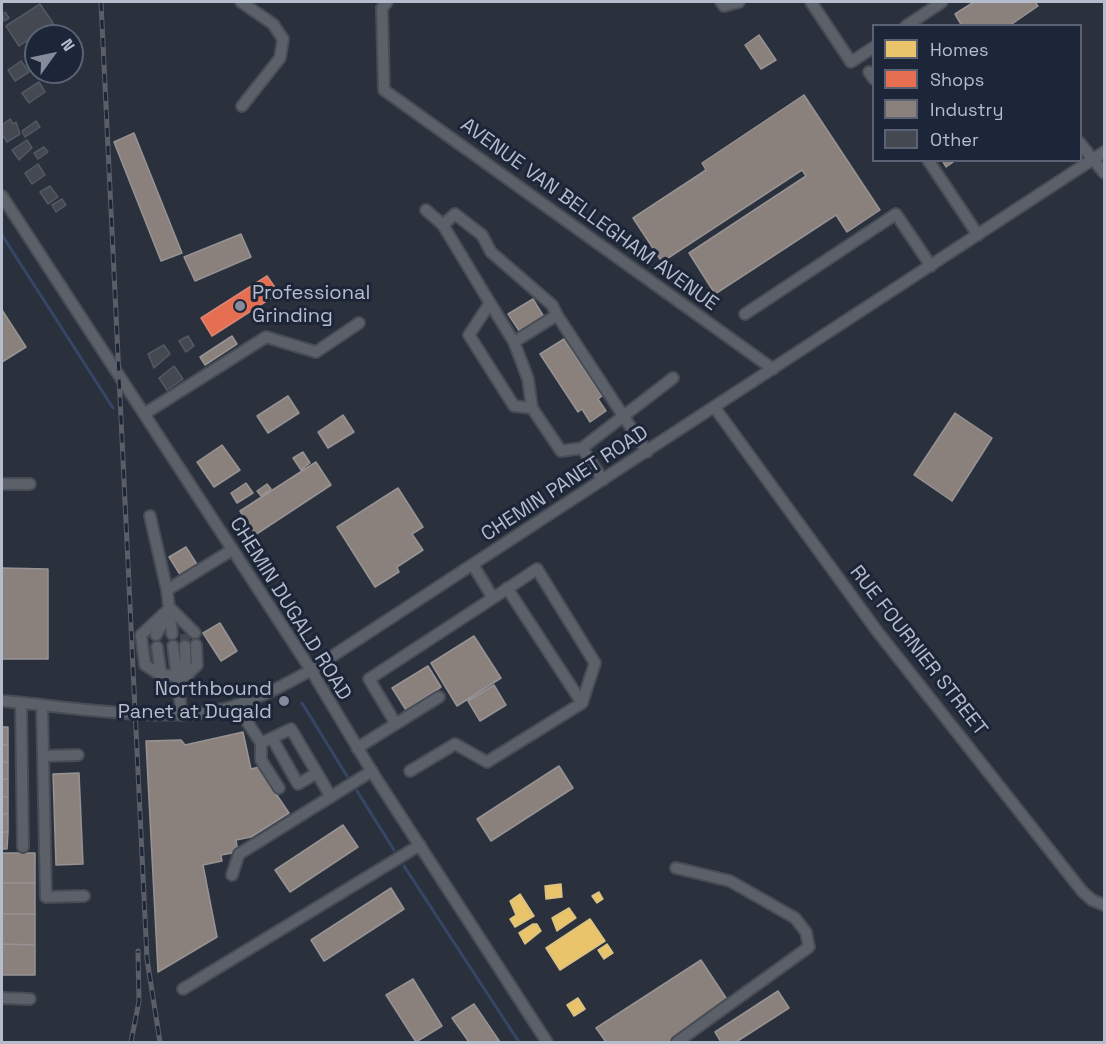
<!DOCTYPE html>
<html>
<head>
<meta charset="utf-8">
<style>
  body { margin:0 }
  #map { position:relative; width:1106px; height:1044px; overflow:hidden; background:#2b313c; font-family:"Space Grotesk",sans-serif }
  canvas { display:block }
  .frame { position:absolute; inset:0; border:3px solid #b5bccc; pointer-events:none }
  .legend { position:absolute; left:872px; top:24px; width:210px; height:138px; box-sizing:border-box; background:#1d2638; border:2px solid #5a6273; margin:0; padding:8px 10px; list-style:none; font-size:18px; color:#b5bccc }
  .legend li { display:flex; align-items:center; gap:12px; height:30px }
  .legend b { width:30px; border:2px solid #5a6273 }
  .north { position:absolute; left:24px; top:24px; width:60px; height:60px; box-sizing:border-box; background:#1d2638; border:2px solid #5a6273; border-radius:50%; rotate:57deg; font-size:16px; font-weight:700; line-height:24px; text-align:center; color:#b5bccc }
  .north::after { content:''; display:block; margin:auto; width:21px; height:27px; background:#858b9a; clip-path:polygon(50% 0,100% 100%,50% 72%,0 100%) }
</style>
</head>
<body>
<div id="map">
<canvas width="1106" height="1044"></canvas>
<div class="frame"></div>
<ul class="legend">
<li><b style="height:16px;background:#e9c46a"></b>Homes</li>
<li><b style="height:16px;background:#e76f51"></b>Shops</li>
<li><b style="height:16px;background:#8a817c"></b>Industry</li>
<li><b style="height:16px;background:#434851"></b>Other</li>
</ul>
<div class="north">N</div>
</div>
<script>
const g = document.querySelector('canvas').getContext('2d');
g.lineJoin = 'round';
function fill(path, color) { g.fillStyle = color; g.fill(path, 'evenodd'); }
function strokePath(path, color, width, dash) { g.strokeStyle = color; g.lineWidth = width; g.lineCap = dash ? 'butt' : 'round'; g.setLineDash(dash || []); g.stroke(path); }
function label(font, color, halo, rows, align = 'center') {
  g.font = font + ' "Space Grotesk",sans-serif'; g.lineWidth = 6; g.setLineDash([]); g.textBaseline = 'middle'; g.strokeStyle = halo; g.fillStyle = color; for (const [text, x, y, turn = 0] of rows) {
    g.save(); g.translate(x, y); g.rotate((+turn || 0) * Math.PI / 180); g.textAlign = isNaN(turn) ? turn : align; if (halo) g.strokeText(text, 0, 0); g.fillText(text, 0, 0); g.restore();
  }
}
const homes = new Path2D(`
  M561,884l1,13 -16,2 -1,-13z
  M599,892l4,7 -6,4 -5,-7z
  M520,894l14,22 -19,11 -5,-8 6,-4 -6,-14z
  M569,908l7,10 -19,13 -5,-13z
  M590,919l15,22 -45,29 -14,-22z
  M533,924h4l4,7 -16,13 -6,-11z
  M607,944l6,9 -9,6 -6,-9z
  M578,998l7,11 -11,7 -7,-11z`);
fill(homes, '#e9c46a');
strokePath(homes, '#d9c287', 1.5);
const shops = new Path2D(`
  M267,276l12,17 -67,43 -11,-18z`);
fill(shops, '#e76f51');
strokePath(shops, '#d88676', 1.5);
const industry = new Path2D(`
  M974,2h61l3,4 -29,20h-47l-7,-12z
  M759,35l17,25 -15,9 -16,-24z
  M804,95l76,115 -33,22 -11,-17 -121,79 -26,-41 117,-77 -4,-6 -140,92 -29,-44 73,-48 -4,-7z
  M134,133l48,120 -21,8 -47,-119z
  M942,160h14l-10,7z
  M241,234l10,23 -56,24 -11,-24z
  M533,299l11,18 -24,15 -12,-18z
  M2,310l24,37 -24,15z
  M232,336l5,8 -32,21 -5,-8z
  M564,339l38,57 -4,3 8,12 -16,11 -8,-13 -4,3 -38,-58z
  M288,396l11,17 -31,20 -11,-17z
  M955,413l37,25 -40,63 -38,-26z
  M343,415l11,17 -26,16 -10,-16z
  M222,445l18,25 -26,17 -17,-25z
  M303,452l7,11 -9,7 -8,-12z
  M316,462l15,23 -76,50 -15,-24z
  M246,483l7,10 -16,10 -6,-10z
  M267,484l4,5 -10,7 -4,-5z
  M398,488l25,39 -11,7 11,16 -26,17 2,5 -24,15 -38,-60z
  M186,547l12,19 -17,10 -12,-19z
  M2,568l46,1v90h-46z
  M220,623l17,28 -16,10 -18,-28z
  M474,636l27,42 -44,28 -26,-43z
  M428,666l13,21 -35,23 -14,-22z
  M494,685l12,20 -26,16 -12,-20z
  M2,727h6v18h-6z
  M243,732l8,37 12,-3 3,13h5l-1,6 19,28 -38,24 -15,3 2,12 -17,3 1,6 -19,4 14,72 -59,35 -12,-231 35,-1 4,5z
  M2,745h6v17h-6z
  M2,762h6v17h-6z
  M559,766l14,22 -82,53 -14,-22z
  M79,773l4,91 -27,1 -3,-91z
  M2,779h6v18h-6z
  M2,797h6v17h-6z
  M2,814h6v18h-6z
  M343,825l15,22 -68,45 -15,-22z
  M2,832h6l-1,17h-5z
  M2,853h33v30h-33z
  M2,883h33v31h-33z
  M391,888l13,21 -80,52 -13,-21z
  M2,914h33v31l-33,-1z
  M2,944l33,1v30h-33z
  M701,960l29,44 -61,38h-63l-10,-14z
  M413,979l29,47 -26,16 -30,-47z
  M778,991l11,17 -53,34h-15l-6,-10z
  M474,1004l26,38h-31l-17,-24z`);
fill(industry, '#8a817c');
strokePath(industry, '#979394', 1.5);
strokePath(new Path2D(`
  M2,235l111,173
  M302,703l45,73
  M357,791l37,59
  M404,866l115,176`), '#364667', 3);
const building = new Path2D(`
  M40,4l13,19 -34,23 -13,-20z
  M5,12l4,6 -5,3 -2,-7z
  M21,61l8,11 -14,9 -7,-11z
  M39,82l6,10 -16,11 -7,-10z
  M10,119l3,5 3,-2 4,12 -13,8 -5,-8v-9z
  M36,121l4,6 -15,10 -3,-6z
  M27,140l5,8 -13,12 -7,-10z
  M44,147l4,5 -10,7 -4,-6z
  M38,164l7,11 -13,9 -7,-11z
  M50,186l8,11 -10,7 -8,-12z
  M62,199l4,6 -10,7 -4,-7z
  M188,336l6,10 -8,6 -7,-11z
  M164,345l6,9 -16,14 -6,-14z
  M174,366l9,13 -16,11 -8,-12z`);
fill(building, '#434851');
strokePath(building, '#535963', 1.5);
strokePath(new Path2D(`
  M185,634v12`), '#404652', 10, [10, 5]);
const minor = new Path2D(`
  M241,2l32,22 10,15 -3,19 -38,48
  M387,2l-5,6 2,82 389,279
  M721,2l3,4 15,-4
  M811,2l40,60 23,-15
  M906,26l36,-24
  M869,72l5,7
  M1080,143l24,30
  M928,160l50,75
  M2,196l309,474 63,105 173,267
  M426,210l17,15
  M490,303l24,39
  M745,314l151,-100 35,52
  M532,408l-18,-2 -45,-71 21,-32 -47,-78 12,-11 27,21 9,17 61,53 5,10
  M715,408l162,223 205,260 10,9 12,5
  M144,414l122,-77 50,15 43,-29
  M582,448l21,32
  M647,452l-90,-137 -43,27 14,37 4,29 29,43 21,-3 91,-70
  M2,484h28
  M150,516l17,74
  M507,588l75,115
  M170,608l-29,27 4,30 16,10 25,1 11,-11 -1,-20
  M170,608l25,25
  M172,634l-5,-44 65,-40
  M156,635l10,-18
  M173,646l9,69
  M185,646l1,30
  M157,647l4,28
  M2,701c65,5 168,24 229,6 29,-9 54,-22 80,-37l793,-518
  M21,703l2,144
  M42,705l4,192 38,-1
  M236,705l25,38 30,-14 26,44 -19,11 -26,-46
  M396,724l-27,-45 124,-81 -20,-33
  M261,743v17l18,28
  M357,748l82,-51
  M43,756l35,-1
  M410,771l45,-27 32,18 95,-59 13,-40 -58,-94 -44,29
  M317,773l14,24
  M676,868l54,13 65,37 11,14 3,15 -132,95
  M232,875l7,-21 133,-83
  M183,989l237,-144
  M2,998l28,1`);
strokePath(minor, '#474c55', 14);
strokePath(minor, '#5b6069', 10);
const rail = new Path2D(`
  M101,2l46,957 13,83
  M131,1042l8,-41 -1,-50`);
strokePath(rail, '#5a5e67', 5);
strokePath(rail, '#1d2638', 3, [9]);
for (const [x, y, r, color] of [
  [240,306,6,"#858b9a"],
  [284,701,6,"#858b9a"]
]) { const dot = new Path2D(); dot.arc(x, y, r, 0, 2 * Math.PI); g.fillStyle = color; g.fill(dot); strokePath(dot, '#1d2638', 2); }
label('20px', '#b5bccc', '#1d2638', [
  ["AVENUE VAN BELLEGHAM AVENUE",589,215,36],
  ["CHEMIN PANET ROAD",565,484,-33],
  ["CHEMIN DUGALD ROAD",290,609,58],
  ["RUE FOURNIER STREET",918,651,52]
]);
label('20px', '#b5bccc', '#1d2638', [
  ["Professional",252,294],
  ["Grinding",252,317],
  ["Northbound",272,690,"right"],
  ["Panet at Dugald",272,713,"right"]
], 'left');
</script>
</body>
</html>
